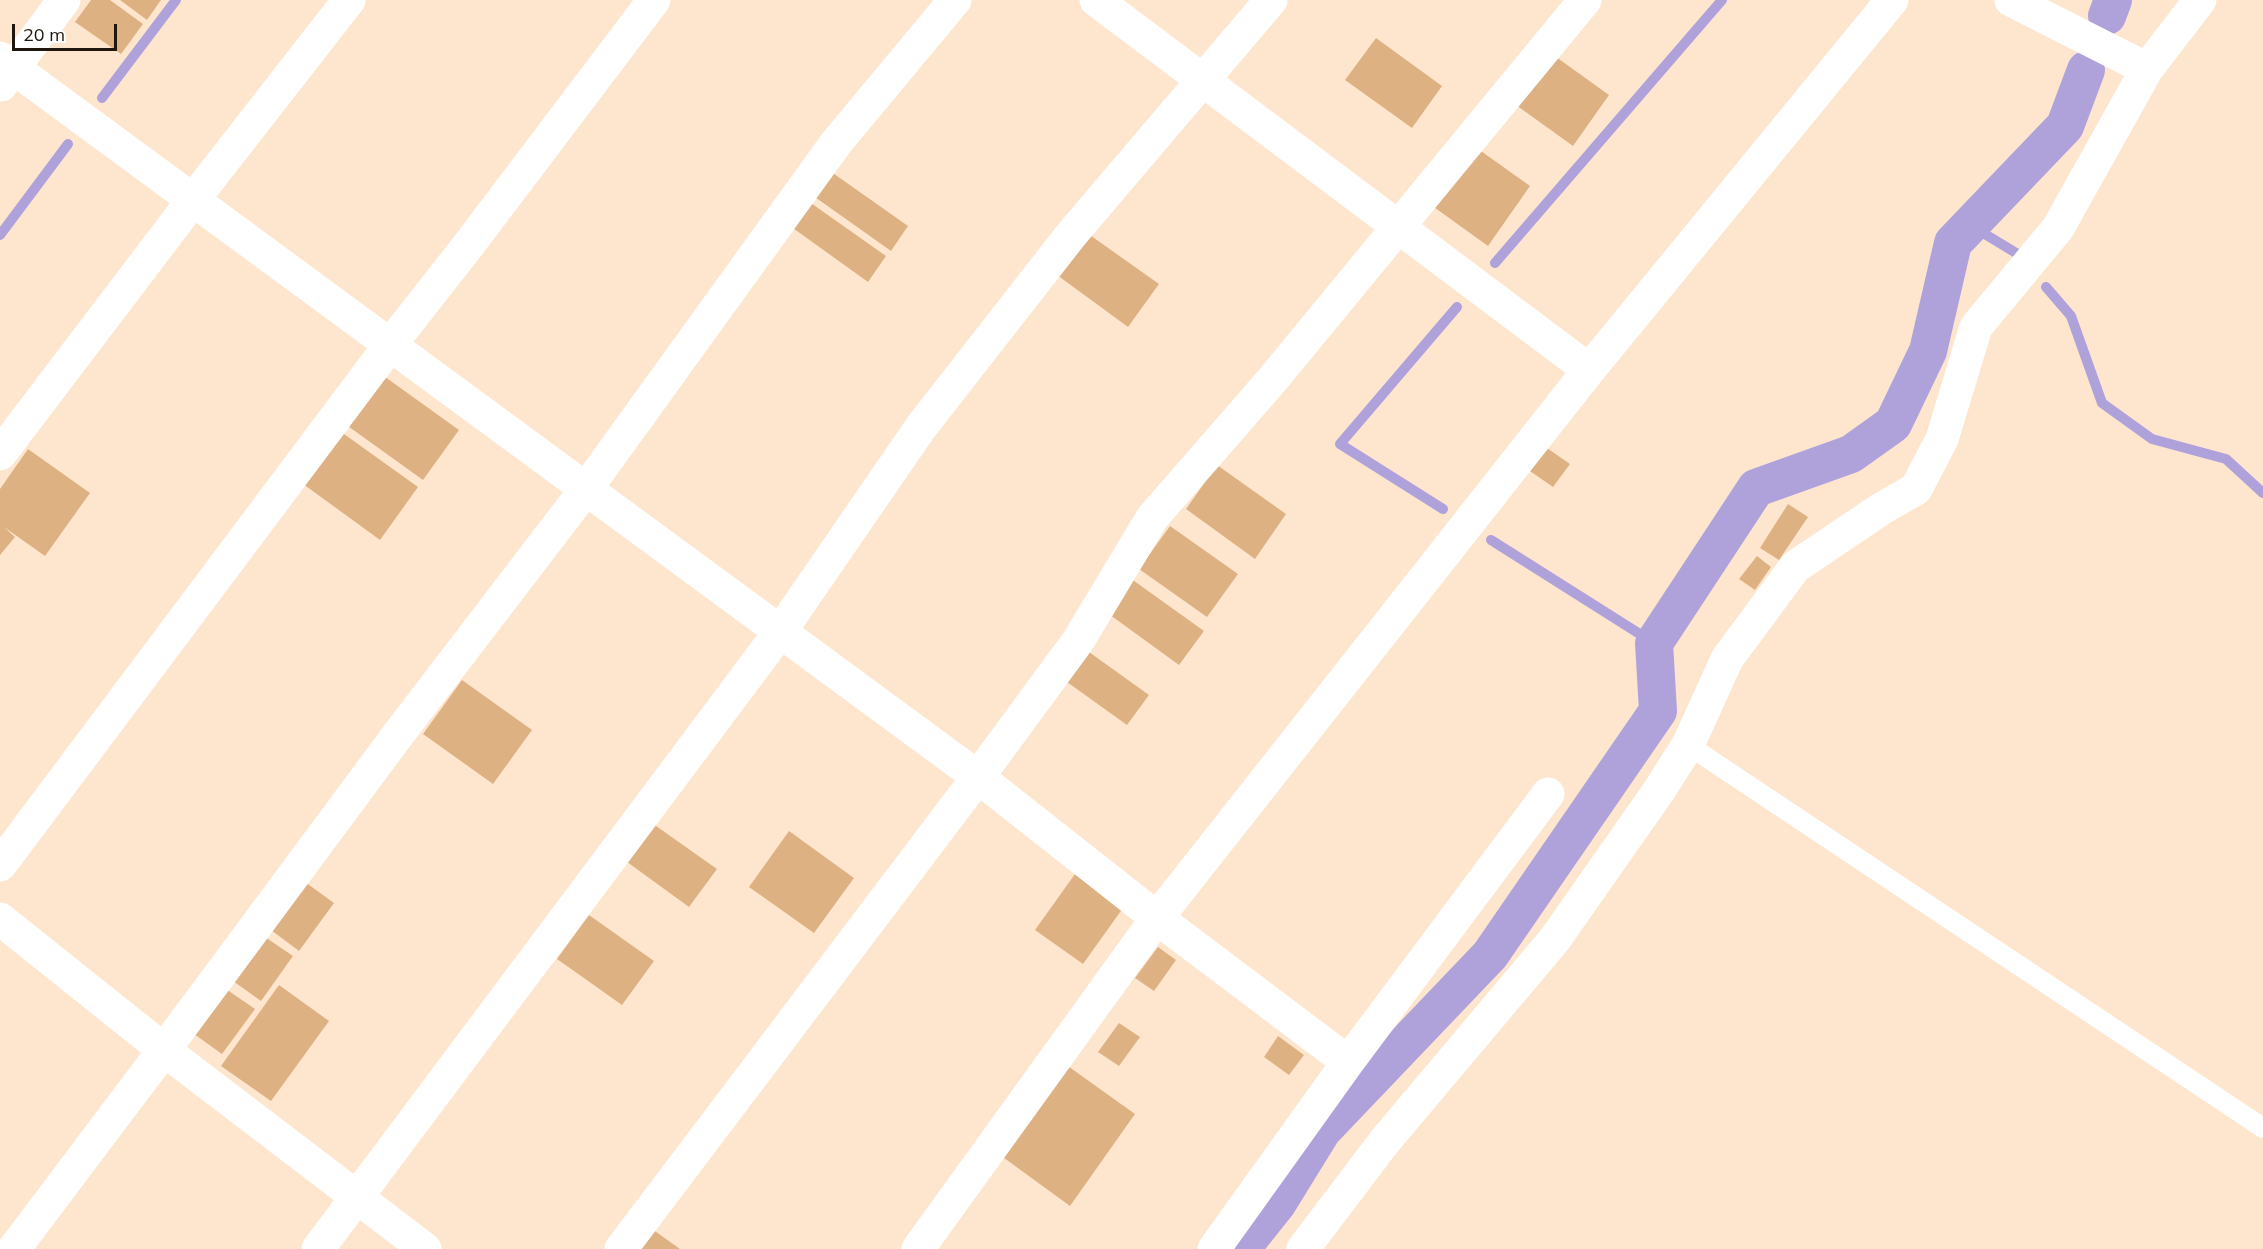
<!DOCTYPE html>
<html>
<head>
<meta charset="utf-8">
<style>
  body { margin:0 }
  #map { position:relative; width:2263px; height:1249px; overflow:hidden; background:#fee6ce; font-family:Mulish,sans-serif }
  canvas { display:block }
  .scale { position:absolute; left:12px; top:24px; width:105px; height:27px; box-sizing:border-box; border:3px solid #1f170e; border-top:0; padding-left:8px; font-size:18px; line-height:21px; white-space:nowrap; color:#1f170e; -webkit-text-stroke:4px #fff; paint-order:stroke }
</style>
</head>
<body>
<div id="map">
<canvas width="2263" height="1249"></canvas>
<div class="scale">20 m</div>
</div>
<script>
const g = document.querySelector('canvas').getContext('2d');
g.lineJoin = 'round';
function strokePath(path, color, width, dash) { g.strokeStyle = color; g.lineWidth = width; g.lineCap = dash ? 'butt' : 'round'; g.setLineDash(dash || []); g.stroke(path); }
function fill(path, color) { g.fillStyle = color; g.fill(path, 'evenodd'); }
strokePath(new Path2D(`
  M102,98l74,-98
  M1970,225l51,31
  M0,235l68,-91
  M1495,263l227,-263
  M2046,287l25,29 31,87 50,36 74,20 37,34
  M1443,509l-103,-65 117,-137
  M1491,540l163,103`), '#afa2da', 10);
strokePath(new Path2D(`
  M2107,16l6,-16
  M1241,1249l36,-45 45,-73 168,-176 168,-244 -4,-68 102,-155 95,-34 42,-30 35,-73 25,-108 112,-117 21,-56`), '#afa2da', 38);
fill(new Path2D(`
  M91,0h19l33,24 -22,30 -46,-32z
  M120,0h41l-14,20z
  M1376,38l66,48 -30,42 -67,-48z
  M1552,54l57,41 -36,51 -57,-41z
  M1474,146l56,40 -42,60 -57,-41z
  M830,171l78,55 -17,25 -79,-56z
  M808,201l78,55 -18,26 -78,-56z
  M1087,233l72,51 -31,43 -71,-52z
  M381,374l78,56 -36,50 -78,-56z
  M337,429l81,58 -38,53 -81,-59z
  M1544,446l26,18 -17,23 -26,-18z
  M28,449l62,44 -45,63 -41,-29 11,10 -15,18v-66z
  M1217,465l69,49 -31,45 -69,-50z
  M1788,504l20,13 -29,43 -19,-12z
  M1170,526l68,48 -31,43 -68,-48z
  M1757,556l14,11 -16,23 -16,-11z
  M1130,578l74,53 -25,34 -73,-53z
  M1089,652l60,43 -22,30 -60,-43z
  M462,680l70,50 -39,54 -70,-50z
  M649,821l68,48 -28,38 -66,-48z
  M789,831l65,47 -40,55 -65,-46z
  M1075,874l48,34 -40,56 -48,-34z
  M305,882l29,21 -35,48 -28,-21z
  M589,915l65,46 -32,44 -65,-46z
  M265,937l28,19 -32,45 -28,-20z
  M1158,947l18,13 -22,31 -19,-13z
  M279,985l50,36 -58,80 -50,-35z
  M226,989l29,20 -33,45 -28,-20z
  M1119,1023l21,14 -21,29 -21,-14z
  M1278,1036l26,19 -15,20 -25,-18z
  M1065,1064l70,50 -65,92 -70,-51z
  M645,1224l35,25h-53z`), '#deb182');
strokePath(new Path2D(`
  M1688,745l575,383`), '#fff', 20);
strokePath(new Path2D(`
  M1096,0l493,370 303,-370
  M2011,0l136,69
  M0,58l978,719 179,141 191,144
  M1,85l63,-85
  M0,454l193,-254 156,-200
  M0,865l390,-520 77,-98 187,-247
  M0,919l164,131 261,199
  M14,1249l150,-199 236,-318 186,-243 250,-346 119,-143
  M318,1249l462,-617 141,-205 150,-192 200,-235
  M621,1249l357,-472 100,-136 74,-123 121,-139 312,-379
  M918,1249l239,-331 432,-548
  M1214,1249l134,-187 200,-268
  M1303,1249l81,-107 171,-203 103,-147 30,-47 39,-86 68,-92 86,-58 35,-20 26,-50 34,-112 82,-99 89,-159 53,-69`), '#fff', 33);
</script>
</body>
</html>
